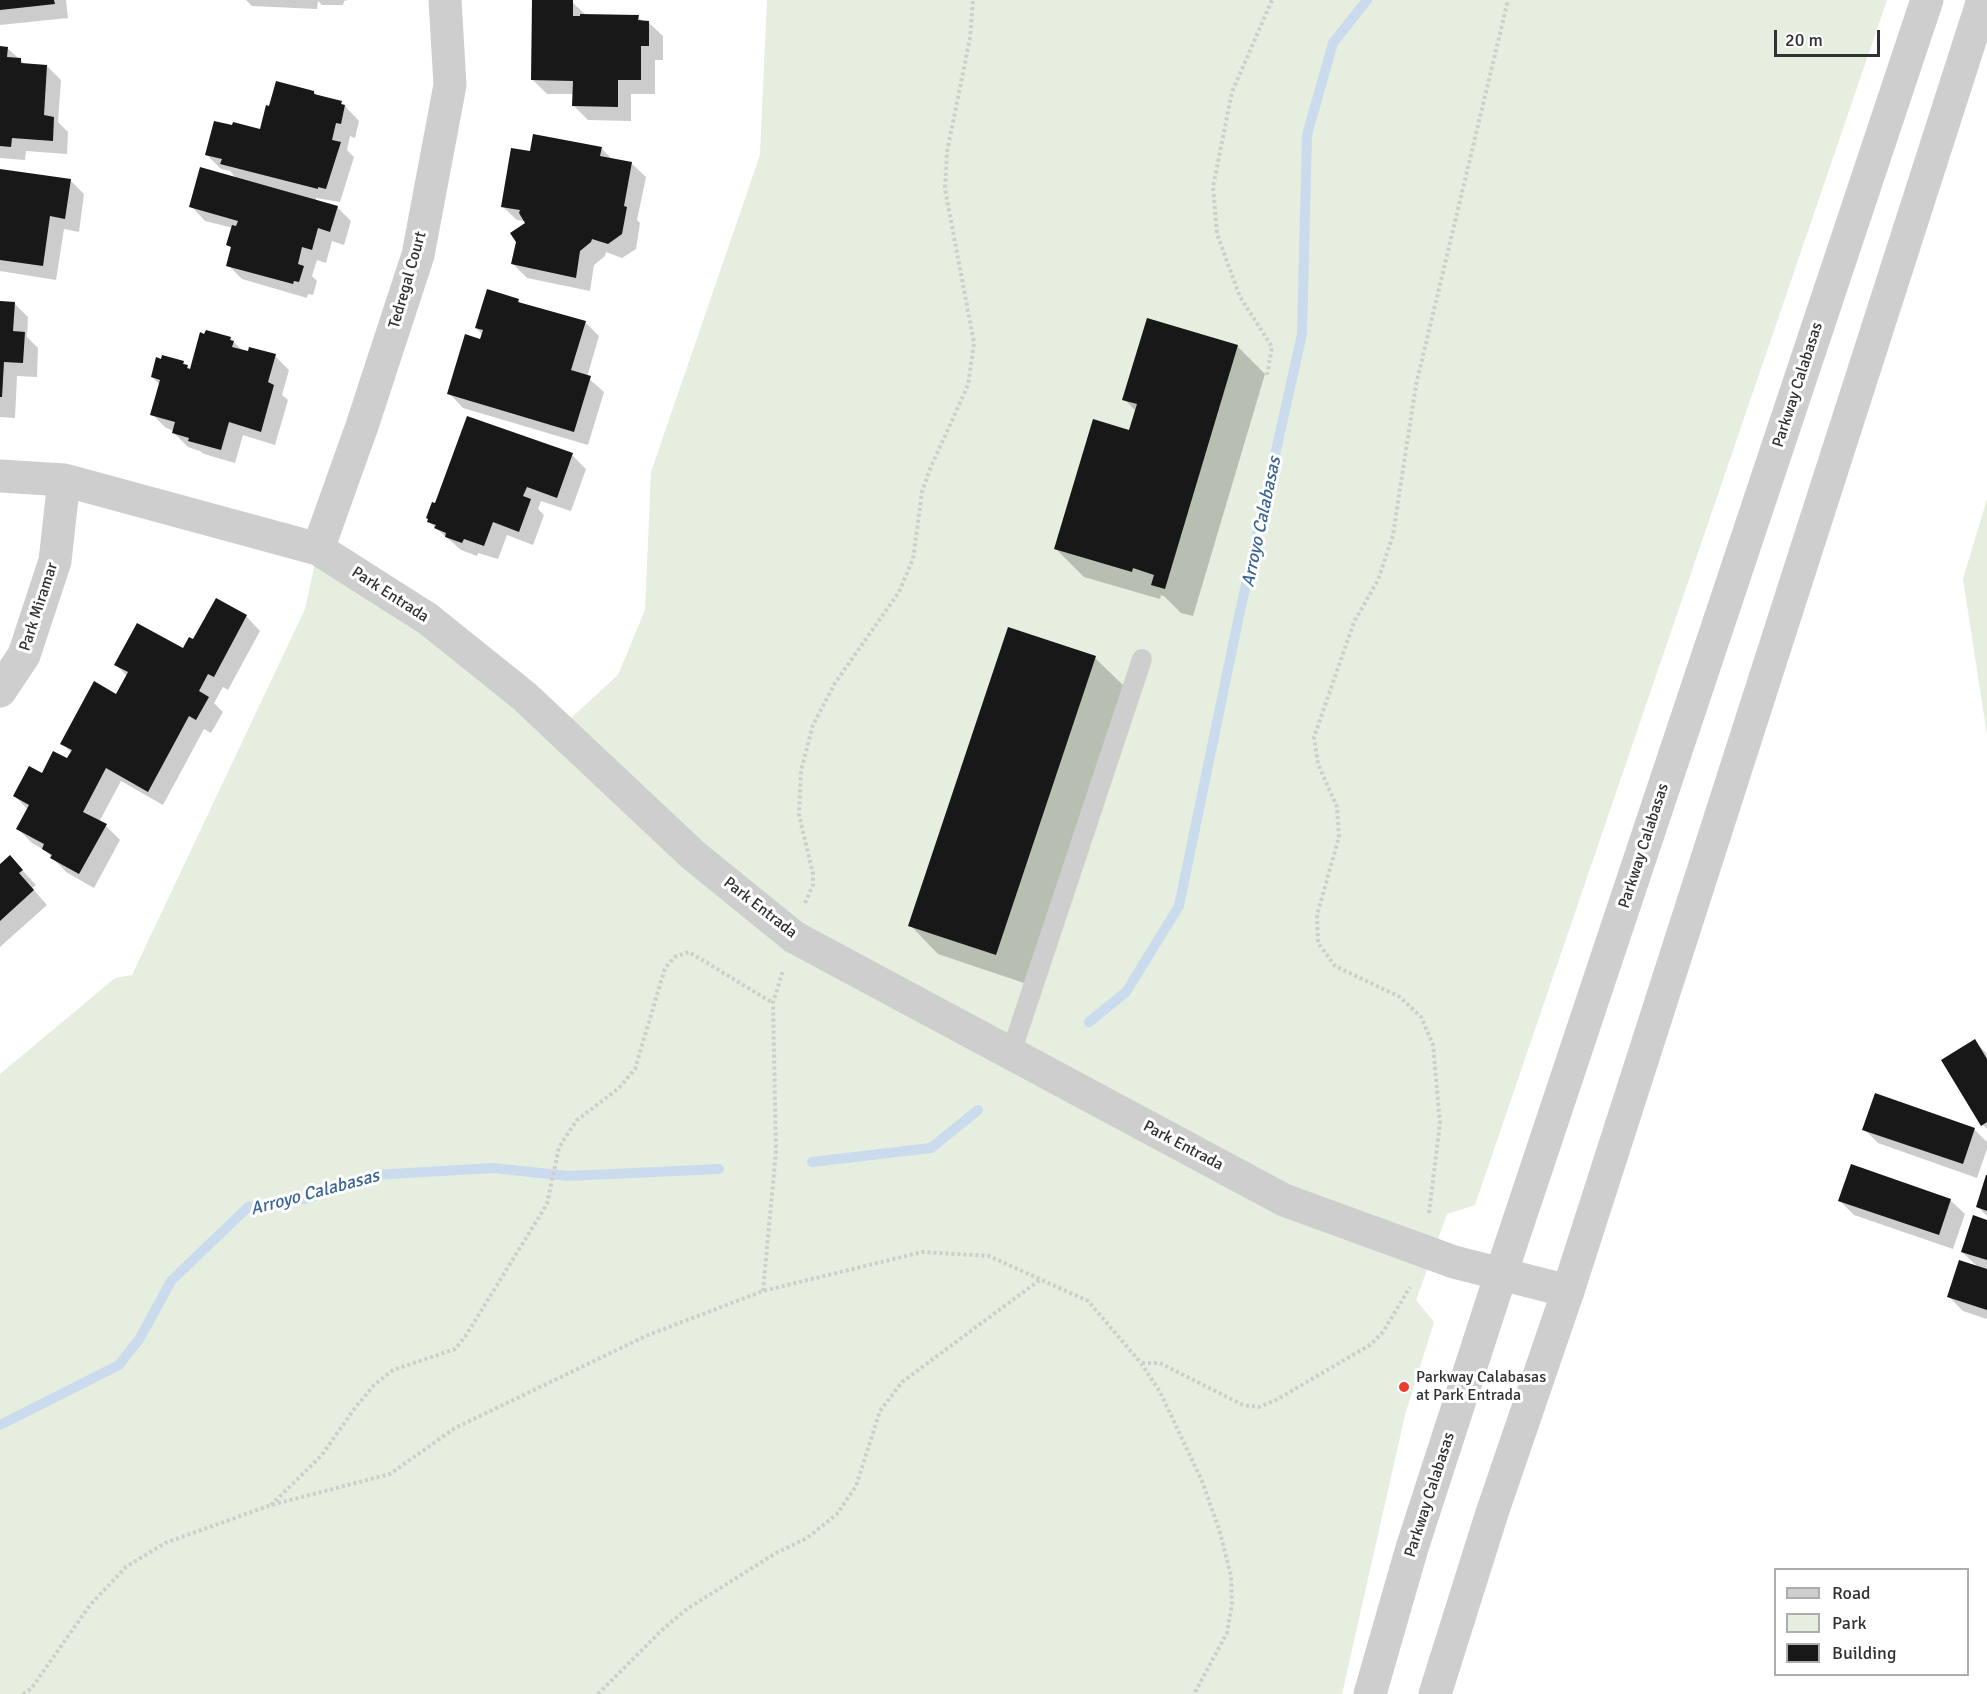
<!DOCTYPE html>
<html>
<head>
<meta charset="utf-8">
<style>
  body { margin:0 }
  #map { position:relative; width:1987px; height:1694px; overflow:hidden; background:#fff; font-family:Signika,sans-serif }
  canvas { display:block }
  .legend { position:absolute; left:1774px; top:1568px; width:195px; height:108px; box-sizing:border-box; background:#fff; border:2px solid #adadad; margin:0; padding:8px 10px; list-style:none; font-size:18px; color:#313131 }
  .legend li { display:flex; align-items:center; gap:12px; height:30px }
  .legend b { width:30px; border:2px solid #adadad }
  .scale { position:absolute; left:1774px; top:30px; width:106px; height:27px; box-sizing:border-box; border:3px solid #313131; border-top:0; padding-left:8px; font-size:18px; line-height:21px; white-space:nowrap; color:#313131; -webkit-text-stroke:4px #fff; paint-order:stroke }
</style>
</head>
<body>
<div id="map">
<canvas width="1987" height="1694"></canvas>
<ul class="legend">
<li><b style="height:8px;background:#cecece"></b>Road</li>
<li><b style="height:16px;background:#e5eedf"></b>Park</li>
<li><b style="height:16px;background:#181818"></b>Building</li>
</ul>
<div class="scale">20 m</div>
</div>
<script>
const g = document.querySelector('canvas').getContext('2d');
g.lineJoin = 'round';
function fill(path, color) { g.fillStyle = color; g.fill(path, 'evenodd'); }
function strokePath(path, color, width, dash) { g.strokeStyle = color; g.lineWidth = width; g.lineCap = dash ? 'butt' : 'round'; g.setLineDash(dash || []); g.stroke(path); }
function label(font, color, halo, rows, align = 'center') {
  g.font = font + ' Signika,sans-serif'; g.lineWidth = 6; g.setLineDash([]); g.textBaseline = 'middle'; g.strokeStyle = halo; g.fillStyle = color; for (const [text, x, y, turn = 0] of rows) {
    g.save(); g.translate(x, y); g.rotate((+turn || 0) * Math.PI / 180); g.textAlign = isNaN(turn) ? turn : align; if (halo) g.strokeText(text, 0, 0); g.fillText(text, 0, 0); g.restore();
  }
}
fill(new Path2D(`
  M767,0h1120l-412,1205 -28,9 -31,86 18,22 -29,93 -63,279h-1342v-620l115,-96 17,-3 173,-366 13,-60 241,180 59,-54 27,-65 6,-138 109,-317z
  M1987,499v236l-24,-156z`), '#e5eedf');
fill(new Path2D(`
  M0,0h66l2,18 -68,7z
  M246,0h102l-4,1 -1,4h-21l-4,-4 -1,8 -65,-3z
  M572,2l15,14 51,1 5,5h5l15,14v24h-8v34h-24v27l-43,-1 -14,-14v-12h-27l-15,-15z
  M0,48h7l19,17 21,1 14,14 -3,42 10,10 -1,22 -41,-3 -1,9 -25,-2z
  M314,92l4,4 23,6 18,19 -4,17 -5,-2 -3,14 7,7 -14,45 -24,-4v3l21,6 14,14 -7,24 -12,-4 -6,22 -9,-3 -5,16 5,5 -4,14 -5,-1 -1,4 -65,-19 -14,-14 4,-16 -4,-4 5,-17 -28,-7 -14,-15 46,-27 -7,-8 -9,-2 -14,-14 54,-24z
  M601,148l12,12 18,3 15,14 -9,43 3,3 -4,26 -14,9 -16,-6 -1,4 -11,9 -4,26 -63,-13 -14,-14 16,-42 -12,-2 -15,-14 29,-53z
  M0,170l70,10 14,14 -5,38 -15,-3 -8,51 -56,-9z
  M518,300l5,5 62,17 14,14 -12,41 17,15 -16,53 -125,-37 -14,-15 32,-53 2,-5 -7,-7z
  M0,302l14,1 14,14 -1,20 11,11 -1,29 -20,-1 -2,42 -15,-1z
  M230,338l14,14 31,4 14,14 -7,25 6,5 -13,45 -32,-10 -8,28 -31,-9 -4,-3 -12,-4 -14,-14v-2l-8,-3 -14,-14 8,-29 -8,-8 31,-15 8,8z
  M1237,346l28,28 -72,242 -12,-3 -16,-16 -4,-2 -1,4 -76,-22 -28,-28 74,-117 6,-21 -12,-12z
  M572,455l14,14 -15,42 -30,-10 -3,8 6,6 -11,30 -26,-10 -9,24 -20,-6 -1,3 -16,-6 -32,-28z
  M246,616l14,15 -32,59 -5,-3 -9,16 9,9 -12,21 -7,-4 -41,76 -42,-24 -22,41 7,4 14,14 -26,48 -28,-16 -20,-21 -14,-8 -14,-14 10,-19 -13,-14 27,-21 26,-15 4,-7 -10,-10 54,-47 11,-20 -11,-11 68,-15 10,-9z
  M1095,658l29,28 -100,297 -86,-29 -28,-29z
  M10,857l26,28 -4,3 15,17 -47,42v-81z
  M1975,1041l12,13v75l-4,-4z
  M1876,1095l99,35 12,12v7l-10,29 -99,-35 -14,-14z
  M1987,1178v38l-9,-9z
  M1950,1200l15,14 -12,35 -99,-34 -14,-14z
  M1987,1221v98l-24,-8 -14,-14 30,-29 -17,-16z`), '#0003');
strokePath(new Path2D(`
  M1089,1022l37,-30 53,-86 60,-290 63,-282 5,-199 26,-92 34,-43
  M812,1162l119,-14 47,-38
  M0,1425l119,-60 21,-27 31,-57 77,-74 61,-9 65,-23 119,-7 75,8 151,-7`), '#cbdbee', 10);
fill(new Path2D(`
  M0,0h54l1,4 -55,6z
  M532,0h41v16h7v-2l59,1 -1,5 11,1v25h-8v34h-23v27l-46,-1 1,-25 -42,-1z
  M0,46l8,1 -1,10 14,1v5l26,2 -3,50 10,2 -1,24 -41,-3 -1,9 -11,-1z
  M276,81l38,10v3l28,7 -1,3 4,1 -4,19 -5,-1 -4,17 9,2 -15,47 -8,-2v2l-98,-25 2,-5 -17,-4 9,-34 18,4 1,-3 27,7 6,-24 3,1z
  M533,134l69,13 -2,9 32,6 -8,44 3,1 -5,27 -14,10 -16,-5 -1,3 -11,9 -4,27 -65,-14 5,-22 -6,-9 15,-10 -6,-10 1,-3 -19,-3 10,-59 19,3z
  M200,167l138,39 -8,26 -12,-4 -6,22 -10,-3 -4,17 6,2 -5,16 -5,-1 -1,3 -67,-18 5,-19 -5,-2 6,-20 4,1 2,-5 -49,-14z
  M0,169l71,10 -6,40 -15,-3 -7,50 -43,-6z
  M487,289l32,10 -1,3 68,19 -15,49 20,6 -17,56 -127,-38 18,-60 15,5 3,-9 -8,-2z
  M0,301l15,1 -2,29 12,1 -2,31 -19,-1 -2,35h-2z
  M1147,318l91,27 -73,244 -14,-4 3,-10 -21,-7 -1,4 -78,-23 39,-130 36,11 8,-26 -15,-4z
  M206,330l25,7 -1,3 4,1 -2,6 16,4 1,-4 27,7 -8,28 6,3 -13,47 -32,-10 -8,28 -33,-9 1,-3 -17,-5 3,-11 -25,-7 10,-35 -9,-3 5,-20 5,2 1,-4 22,6 -1,3 5,1 -1,3 3,1 10,-37 4,2z
  M467,416l106,37 -16,45 -30,-11 -4,9 8,3 -12,33 -26,-10 -9,24 -20,-7 -2,4 -17,-6 1,-4 -12,-5 2,-3 -9,-3 1,-3 -2,-1 6,-16 3,1z
  M216,598l31,17 -33,62 -6,-3 -9,17 10,6 -13,23 -7,-4 -41,76 -42,-24 -23,44 24,12 -28,50 -29,-16 2,-3 -10,-6 2,-5 -28,-15 13,-24 -16,-9 16,-30 13,7 11,-22 14,7 5,-8 -12,-6 34,-63 22,13 12,-22 -14,-7 23,-42 46,25 6,-11 4,2z
  M1008,627l88,29 -100,299 -88,-29z
  M10,855l13,15 -4,3 15,17 -34,31v-57z
  M1975,1039l12,20v63l-6,4 -40,-66z
  M1875,1093l100,35 -12,36 -101,-34z
  M1851,1164l100,35 -12,36 -101,-34z
  M1986,1175h1v36l-11,-4z
  M1973,1215l14,5v40l-26,-8z
  M1959,1260l28,9v41l-40,-13z`), '#181818');
strokePath(new Path2D(`
  M1267,375l5,-28 -32,-50 -23,-63 -4,-47 19,-95 40,-92
  M805,903l8,-18v-11l-14,-59 2,-44 12,-46 22,-42 64,-91 14,-33 9,-67 8,-23 38,-84 6,-42 -29,-154 2,-37 23,-114 3,-38
  M1429,1213l11,-90 -7,-78 -12,-28 -21,-20 -65,-31 -17,-23 -1,-28 22,-78 -2,-30 -19,-43 -4,-27 40,-115 24,-42 15,-45 23,-150 92,-385
  M763,1291l13,-140 -3,-148 10,-33
  M1142,1363h18l83,42 16,2 17,-7 94,-55 13,-13 27,-45
  M271,1505l50,-49 34,-48 19,-23 19,-15 62,-21 10,-12 82,-133 12,-57 18,-27 42,-32 16,-19 30,-101 10,-11 14,-5 84,51
  M23,1694l8,-5 59,-84 36,-38 39,-24 106,-38 119,-31 65,-46 193,-93 115,-44 159,-39 67,4 99,45 53,62 19,29 42,89 17,48 12,47 1,28 -5,29 -33,61
  M598,1694l65,-65 24,-20 89,-56 31,-15 30,-24 19,-28 24,-75 22,-29 139,-103`), '#cecece', 4, [3, 3]);
strokePath(new Path2D(`
  M1011,1053l131,-394`), '#cecece', 20);
strokePath(new Path2D(`
  M0,476l64,4 254,69 110,70 96,77 169,159 101,82 490,263 170,62 114,29
  M318,549l44,-123 56,-171 32,-170 -5,-85
  M0,691l24,-36 31,-94 9,-81`), '#cecece', 33);
strokePath(new Path2D(`
  M1370,1694l42,-146 89,-274 426,-1274
  M1435,1694l57,-181 76,-222 415,-1291`), '#cecece', 33);
for (const [x, y, r, color] of [
  [1404,1387,6,"#eb3e30"]
]) { const dot = new Path2D(); dot.arc(x, y, r, 0, 2 * Math.PI); g.fillStyle = color; g.fill(dot); strokePath(dot, '#fff', 2); }
label('16px', '#313131', '#fff', [
  ["Tedregal Court",408,280,-74],
  ["Parkway Calabasas",1798,385,-72],
  ["Park Entrada",390,595,33],
  ["Park Miramar",39,607,-72],
  ["Parkway Calabasas",1644,846,-72],
  ["Park Entrada",760,908,38],
  ["Park Entrada",1183,1146,28],
  ["Parkway Calabasas",1430,1495,-72]
]);
label('16px', '#313131', '#fff', [
  ["Parkway Calabasas",1416,1378],
  ["at Park Entrada",1416,1396]
], 'left');
label('italic 18px', '#3b6596', '#fff', [
  ["Arroyo Calabasas",1262,522,-78],
  ["Arroyo Calabasas",315,1193,-15]
]);
</script>
</body>
</html>
